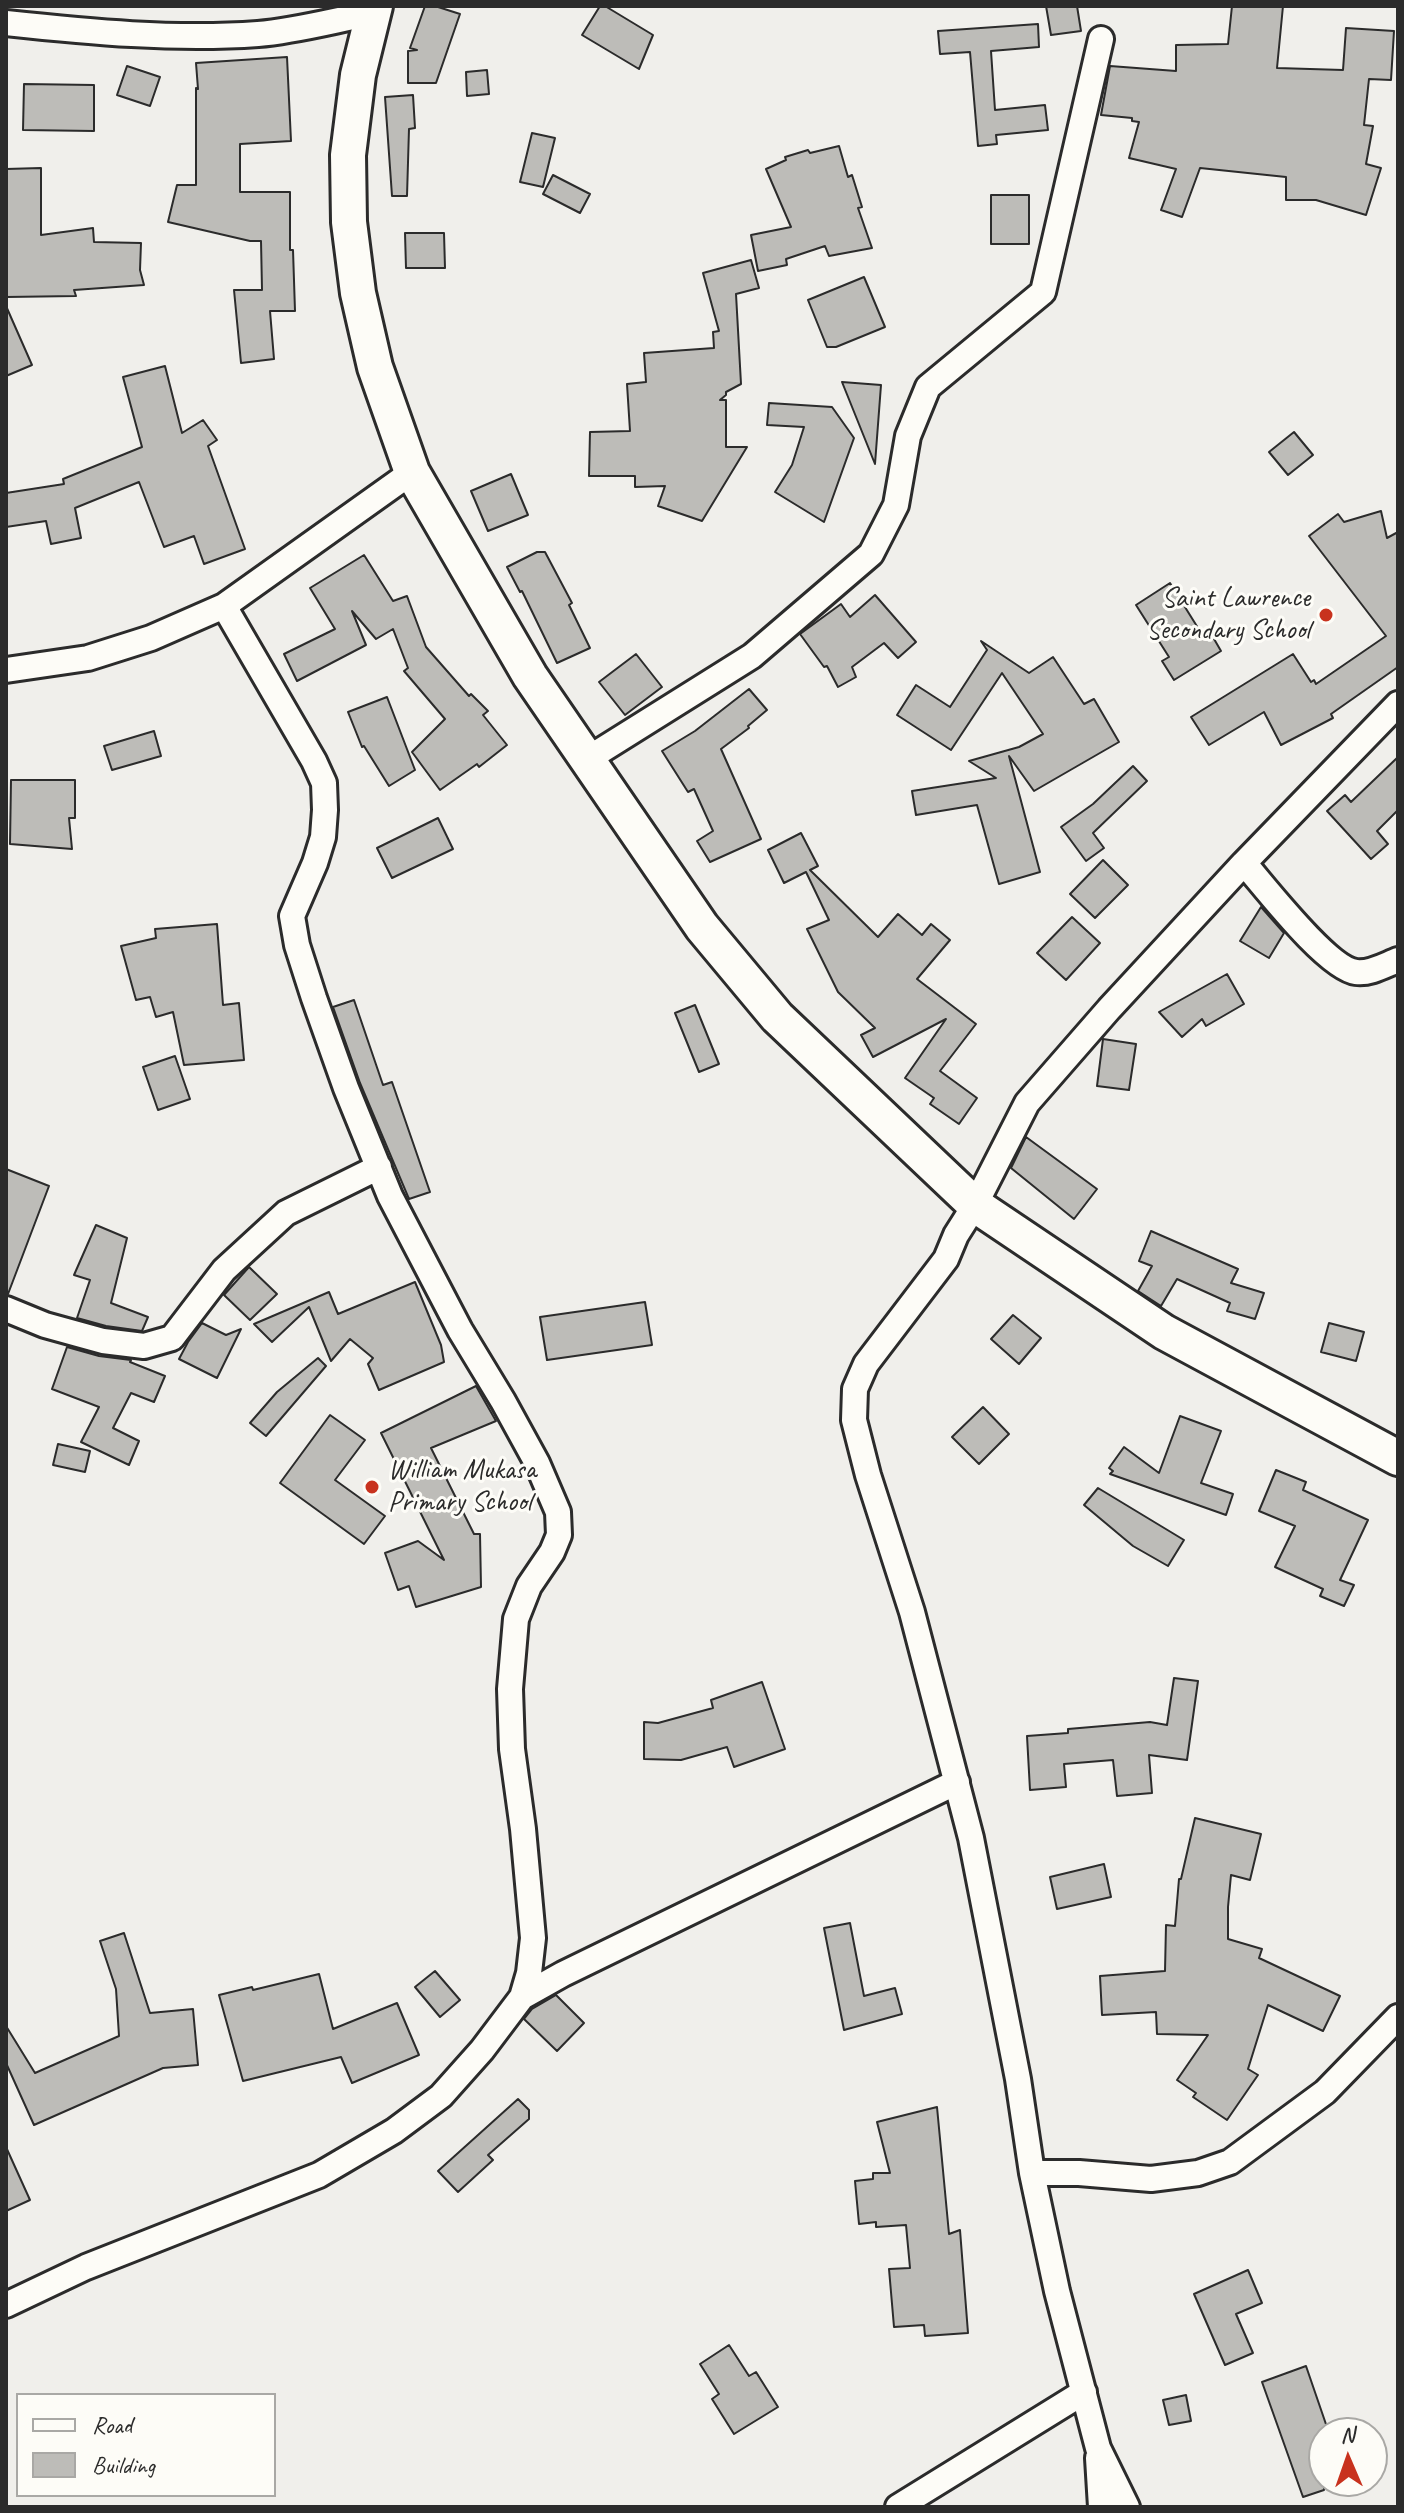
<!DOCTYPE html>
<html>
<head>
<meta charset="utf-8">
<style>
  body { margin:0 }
  #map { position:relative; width:1404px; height:2513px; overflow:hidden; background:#f0efeb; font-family:Caveat,sans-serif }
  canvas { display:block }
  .frame { position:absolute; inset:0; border:8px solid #2b2b2b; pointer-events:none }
  .legend { position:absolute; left:16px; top:2393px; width:260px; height:104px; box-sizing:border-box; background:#fdfcf7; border:2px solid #a9a8a5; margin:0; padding:10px 14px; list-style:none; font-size:24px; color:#2b2b2b }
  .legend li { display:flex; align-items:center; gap:16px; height:40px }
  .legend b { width:40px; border:2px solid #a9a8a5 }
  .north { position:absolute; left:1308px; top:2417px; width:80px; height:80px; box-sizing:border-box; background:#fdfcf7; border:2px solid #a9a8a5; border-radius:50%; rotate:358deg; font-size:22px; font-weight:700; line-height:32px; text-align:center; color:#2b2b2b }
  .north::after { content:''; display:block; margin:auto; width:28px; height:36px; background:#c8321e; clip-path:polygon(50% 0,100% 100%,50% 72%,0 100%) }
</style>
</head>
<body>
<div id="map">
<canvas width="1404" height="2513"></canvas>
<div class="frame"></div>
<ul class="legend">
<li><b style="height:10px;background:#fdfcf7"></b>Road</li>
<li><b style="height:22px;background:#bdbcb8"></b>Building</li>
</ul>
<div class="north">N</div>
</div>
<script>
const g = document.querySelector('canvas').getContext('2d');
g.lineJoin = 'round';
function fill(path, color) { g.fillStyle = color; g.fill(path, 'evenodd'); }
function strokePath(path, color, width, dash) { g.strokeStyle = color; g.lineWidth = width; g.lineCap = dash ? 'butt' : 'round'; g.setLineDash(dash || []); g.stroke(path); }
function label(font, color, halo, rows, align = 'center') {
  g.font = font + ' Caveat,sans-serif'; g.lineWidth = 6; g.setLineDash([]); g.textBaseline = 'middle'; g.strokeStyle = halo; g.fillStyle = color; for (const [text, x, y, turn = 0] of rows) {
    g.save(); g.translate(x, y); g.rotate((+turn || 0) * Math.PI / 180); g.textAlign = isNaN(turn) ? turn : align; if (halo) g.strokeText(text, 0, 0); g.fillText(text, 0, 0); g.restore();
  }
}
const building = new Path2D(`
  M425,6h10l25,8 -24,69h-28v-32l9,-1 -7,-2z
  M600,6h5l48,29 -14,34 -57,-34z
  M1046,6h31l4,25 -30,4z
  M1232,6h51l-6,62 66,2 3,-42 48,3 -3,49 -22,-1 -5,46 9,1 -7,38 15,4 -15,47 -50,-15h-30v-23l-86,-9 -18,49 -21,-7 15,-41 -47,-11 10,-36 -7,-1v-3l-31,-3 9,-49 66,5v-26l52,-1z
  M1038,24l1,23 -48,4 4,59 50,-5 3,25 -52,5 1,9 -19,2 -8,-94 -30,2 -2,-23z
  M287,57l4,84 -51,3v48h50v58h3l2,61h-25l4,48 -33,4 -7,-73h28l-1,-49h-11l-82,-19 9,-37h19v-97l2,1 -2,-26z
  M127,66l33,11 -10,29 -33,-11z
  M487,70l2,24 -22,2 -1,-24z
  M24,84l70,1v46l-71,-1z
  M413,95l2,33 -6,1 -2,67h-15l-7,-99z
  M532,133l23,5 -12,49 -23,-5z
  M839,146l9,31 4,-2 10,32 -4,1 14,40 -43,8 -4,-10 -39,13 1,6 -29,6 -7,-36 40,-8 -25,-58 20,-9 -1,-3 23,-7 2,3z
  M41,168v67l52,-7 1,14 47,1 -1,27 4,15 -70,5 2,6 -70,1v-128z
  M553,175l37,19 -10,19 -37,-19z
  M991,195h38v49h-38z
  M405,233h39l1,35h-39z
  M751,260l8,28 -23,6 5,90 -15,8v3l-6,5h6v47h21l-45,74 -44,-15 7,-20 -30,1v-11h-46l1,-44 40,-1 -3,-47 19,-2 -2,-29 70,-5 -1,-16 6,-1 -16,-58z
  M864,277l21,50 -49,20h-9l-19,-47z
  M6,306l26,59 -26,11z
  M165,366l17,67 21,-13 14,20 -9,6 37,103 -41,15 -10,-28 -30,11 -25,-65 -64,26 6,30 -30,6 -5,-23 -40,6v-34l58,-9 -1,-5 79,-32 -19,-70z
  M842,382l39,3 -6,79z
  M769,403l63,4 22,31 -30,84 -49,-30 17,-27 12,-38 -37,-2z
  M1294,432l19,23 -25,20 -19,-23z
  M511,474l17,41 -40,16 -17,-40z
  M1381,511l6,27 11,-6v135l-67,47 2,4 -52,27 -17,-33 -55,33 -18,-28 102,-63 18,28 3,-2 2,4 70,-48 -77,-100 29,-22 6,8z
  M537,552h8l27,51 -3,2 21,43 -33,15 -35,-72 -2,1 -13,-25z
  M364,555l29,46 14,-5 19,51 43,49 2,-2 17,17 -5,4 24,30 -28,22 -2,-3 -37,26 -28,-38 33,-33 -41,-48 4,-3 -15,-39 -17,10 -24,-28 14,34 -69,36 -13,-27 51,-25 -25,-41z
  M1170,583l33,53 7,-4 11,19 -47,29 -12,-19 7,-4 -33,-52z
  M875,595l41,47 -18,16 -14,-15 -32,24 4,10 -18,10 -11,-21 -3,1 -24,-33 41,-30 9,13z
  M981,641l48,32 24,-16 31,47 10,-5 25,43 -85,49 -25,-35 31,116 -41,12 -22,-79 -61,10 -4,-24 84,-13 -27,-17 50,-14 24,-13 -41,-61 -51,77 -54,-35 19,-30 34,22 37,-57z
  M636,654l26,33 -37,28 -26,-33z
  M749,689l18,21 -19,16 1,2 -28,21 40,90 -51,23 -13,-21 16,-10 -19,-42 -6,3 -26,-41 33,-20z
  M387,697l28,73 -26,16 -25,-40 -2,1 -14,-35z
  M154,731l7,25 -49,14 -8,-24z
  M1398,757v53l-21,21 11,13 -17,15 -44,-48 18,-16 6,7z
  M1133,766l14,15 -54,52 11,15 -18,13 -25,-34 32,-23z
  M11,780h64v38h-6l3,31 -62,-5z
  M438,818l15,31 -61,29 -15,-30z
  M801,833l17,33 -8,4 68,67 20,-23 24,21 9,-11 19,16 -33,39 59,45 -36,47 37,27 -18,26 -29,-20 4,-6 -29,-20 41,-59 -73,38 -12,-22 14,-7 -37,-36 -31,-63 22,-9 -23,-48 -22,11 -16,-33z
  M1103,860l25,25 -33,33 -25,-24z
  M1261,907l23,26 -15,25 -29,-17z
  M1072,917l28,26 -34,37 -29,-27z
  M217,924l6,81 16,-2 5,57 -60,5 -11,-53 -17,5 -6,-20 -14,3 -15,-54 35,-8 -1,-9z
  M1227,974l17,30 -38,22 -4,-7 -20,18 -23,-25z
  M354,1000l29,85 9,-3 38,110 -21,7 -49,-116 -27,-76z
  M695,1005l24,59 -20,8 -24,-59z
  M1103,1039l33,5 -7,46 -32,-4z
  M175,1056l15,43 -32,11 -15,-43z
  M1026,1137l71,52 -23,30 -63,-51z
  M6,1169l43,17 -41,108 -2,-1z
  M96,1225l31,13 -16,65 37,14 -6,14 -36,-5 -29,-8 13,-38 -16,-5z
  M1151,1231l87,38 -7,14 33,10 -9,26 -28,-8 3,-8 -53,-24 -16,27 -23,-15 14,-25 -13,-5z
  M249,1267l28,27 -27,26 -26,-25z
  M415,1282l26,63 3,17 -65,28 -11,-26 5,-6 -23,-19 -19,22 -22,-54 -37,35 -18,-18 75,-32 9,22z
  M645,1302l7,43 -105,15 -7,-43z
  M1013,1315l28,23 -22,26 -28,-25z
  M202,1323l24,12 15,-6 -24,49 -38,-19 9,-17z
  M1329,1323l35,9 -8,29 -35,-9z
  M67,1347l32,9 32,4 -1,2 35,14 -11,26 -23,-9 -18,35 26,13 -10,24 -48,-23 18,-35 -47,-18z
  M318,1358l8,8 -60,70 -16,-13 27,-31z
  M476,1386l20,35 -65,27 43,86h6l1,53 -65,20 -7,-21 -11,4 -13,-37 33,-12 26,19 -63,-127z
  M983,1407l26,27 -30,30 -27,-27z
  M330,1415l35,25 -30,40 50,36 -21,28 -84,-61z
  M1180,1416l41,15 -20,52 32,11 -7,21 -116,-41 3,-3 -4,-3 15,-21 35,26z
  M58,1444l32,7 -5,21 -32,-7z
  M1276,1470l30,12 -3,8 65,30 -28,60 14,5 -10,21 -24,-10 3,-7 -48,-22 20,-41 -36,-15z
  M1098,1488l86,52 -16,26 -35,-20 -49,-41z
  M1174,1678l24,3 -11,79 -38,-5 3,38 -35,3 -4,-36 -49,4 2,23 -36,3 -3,-54 41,-3v-4l82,-7 17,3z
  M762,1682l23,67 -51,18 -7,-20 -46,13 -37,-1v-37l14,1 55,-15 -2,-8z
  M1195,1818l66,16 -11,46 -19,-5 -3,32v32l34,10 -3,9 81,38 -17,35 -55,-26 -20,64 10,6 -31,45 -34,-23 3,-4 -19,-13 31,-45 -51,-1 -1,-22 -54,3 -2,-39 65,-5 1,-46 9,1 4,-47h2z
  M1104,1864l7,33 -54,12 -7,-32z
  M850,1923l14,73 31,-8 7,26 -58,16 -20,-102z
  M124,1933l26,80 43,-4 5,56 -35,3 -129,57 -28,-62v-37l29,47 84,-37 -3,-47 -16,-48z
  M435,1971l25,29 -20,17 -25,-30z
  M319,1974l14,55 64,-26 22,52 -67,28 -11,-26 -98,24 -24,-86 33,-8 1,3z
  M556,1995l28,28 -27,28 -33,-32 8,-10z
  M518,2099l11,11v9l-41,36 5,5 -35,32 -20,-21z
  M937,2107l12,127 11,-4 8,103 -43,3 -1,-11 -30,2 -5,-58 21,-1 -4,-43 -30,2v-5l-17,2 -4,-43 18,-2v-6h17l-13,-51z
  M6,2147l24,53 -24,11z
  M1248,2270l14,33 -26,11 17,39 -28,12 -31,-71z
  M729,2345l20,31 7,-4 22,35 -44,27 -22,-35 7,-5 -19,-30z
  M1306,2366l23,67h-5v57l-21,7 -41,-115z
  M1186,2395l5,26 -22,4 -6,-25z`);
fill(building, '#bdbcb8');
strokePath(building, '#2b2b2b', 2);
const street = new Path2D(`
  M6,23c84,9 168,17 252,11 38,-3 77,-14 115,-21
  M6,670l82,-12 63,-20 73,-32 188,-134
  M586,760l166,-104 119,-102 25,-49 12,-69 20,-49 115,-95 58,-253
  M1244,863c21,24 83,105 112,109 14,2 29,-7 42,-12
  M6,1309l39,16 58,16 41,5 28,-8 52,-68 62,-57 93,-46
  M522,1997l41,-23 394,-192
  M1032,2173h47l72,6 47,-6 32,-11 95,-70 73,-75
  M6,2305l80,-38 233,-92 75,-44 47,-35 41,-46 40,-53 7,-24 4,-35 -10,-109 -11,-80 -2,-60 6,-70 13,-33 23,-34 7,-17 -1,-23 -21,-49 -34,-62 -43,-71 -70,-134 -44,-108 -32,-90 -17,-53 -5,-29 23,-53 8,-26 2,-27 -1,-27 -10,-22 -90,-155
  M1098,2458l3,49
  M898,2507l186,-115
  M1127,2507l-29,-59 -41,-157 -25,-118 -14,-94 -47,-241 -59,-226 -44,-137 -14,-55 1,-31 11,-25 80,-105 10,-24 19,-30 52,-102 82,-94 135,-146 154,-159`);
const secondary = new Path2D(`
  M375,6l-17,69 -10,80 1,67 9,71 17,74 37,105 118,204 172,251 75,90 198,188 189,127 234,126`);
strokePath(street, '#2b2b2b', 30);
strokePath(secondary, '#2b2b2b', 40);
strokePath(street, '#fdfcf7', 24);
strokePath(secondary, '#fdfcf7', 34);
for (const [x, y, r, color] of [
  [1326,615,8,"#c8321e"],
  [372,1487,8,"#c8321e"]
]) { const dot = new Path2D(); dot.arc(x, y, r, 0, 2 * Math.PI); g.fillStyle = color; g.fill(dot); strokePath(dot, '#fdfcf7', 3); }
label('28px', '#2b2b2b', '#fdfcf7', [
  ["Saint Lawrence",1310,599],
  ["Secondary School",1310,631],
  ["William Mukasa",388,1471,"left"],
  ["Primary School",388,1503,"left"]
], 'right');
</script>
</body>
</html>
